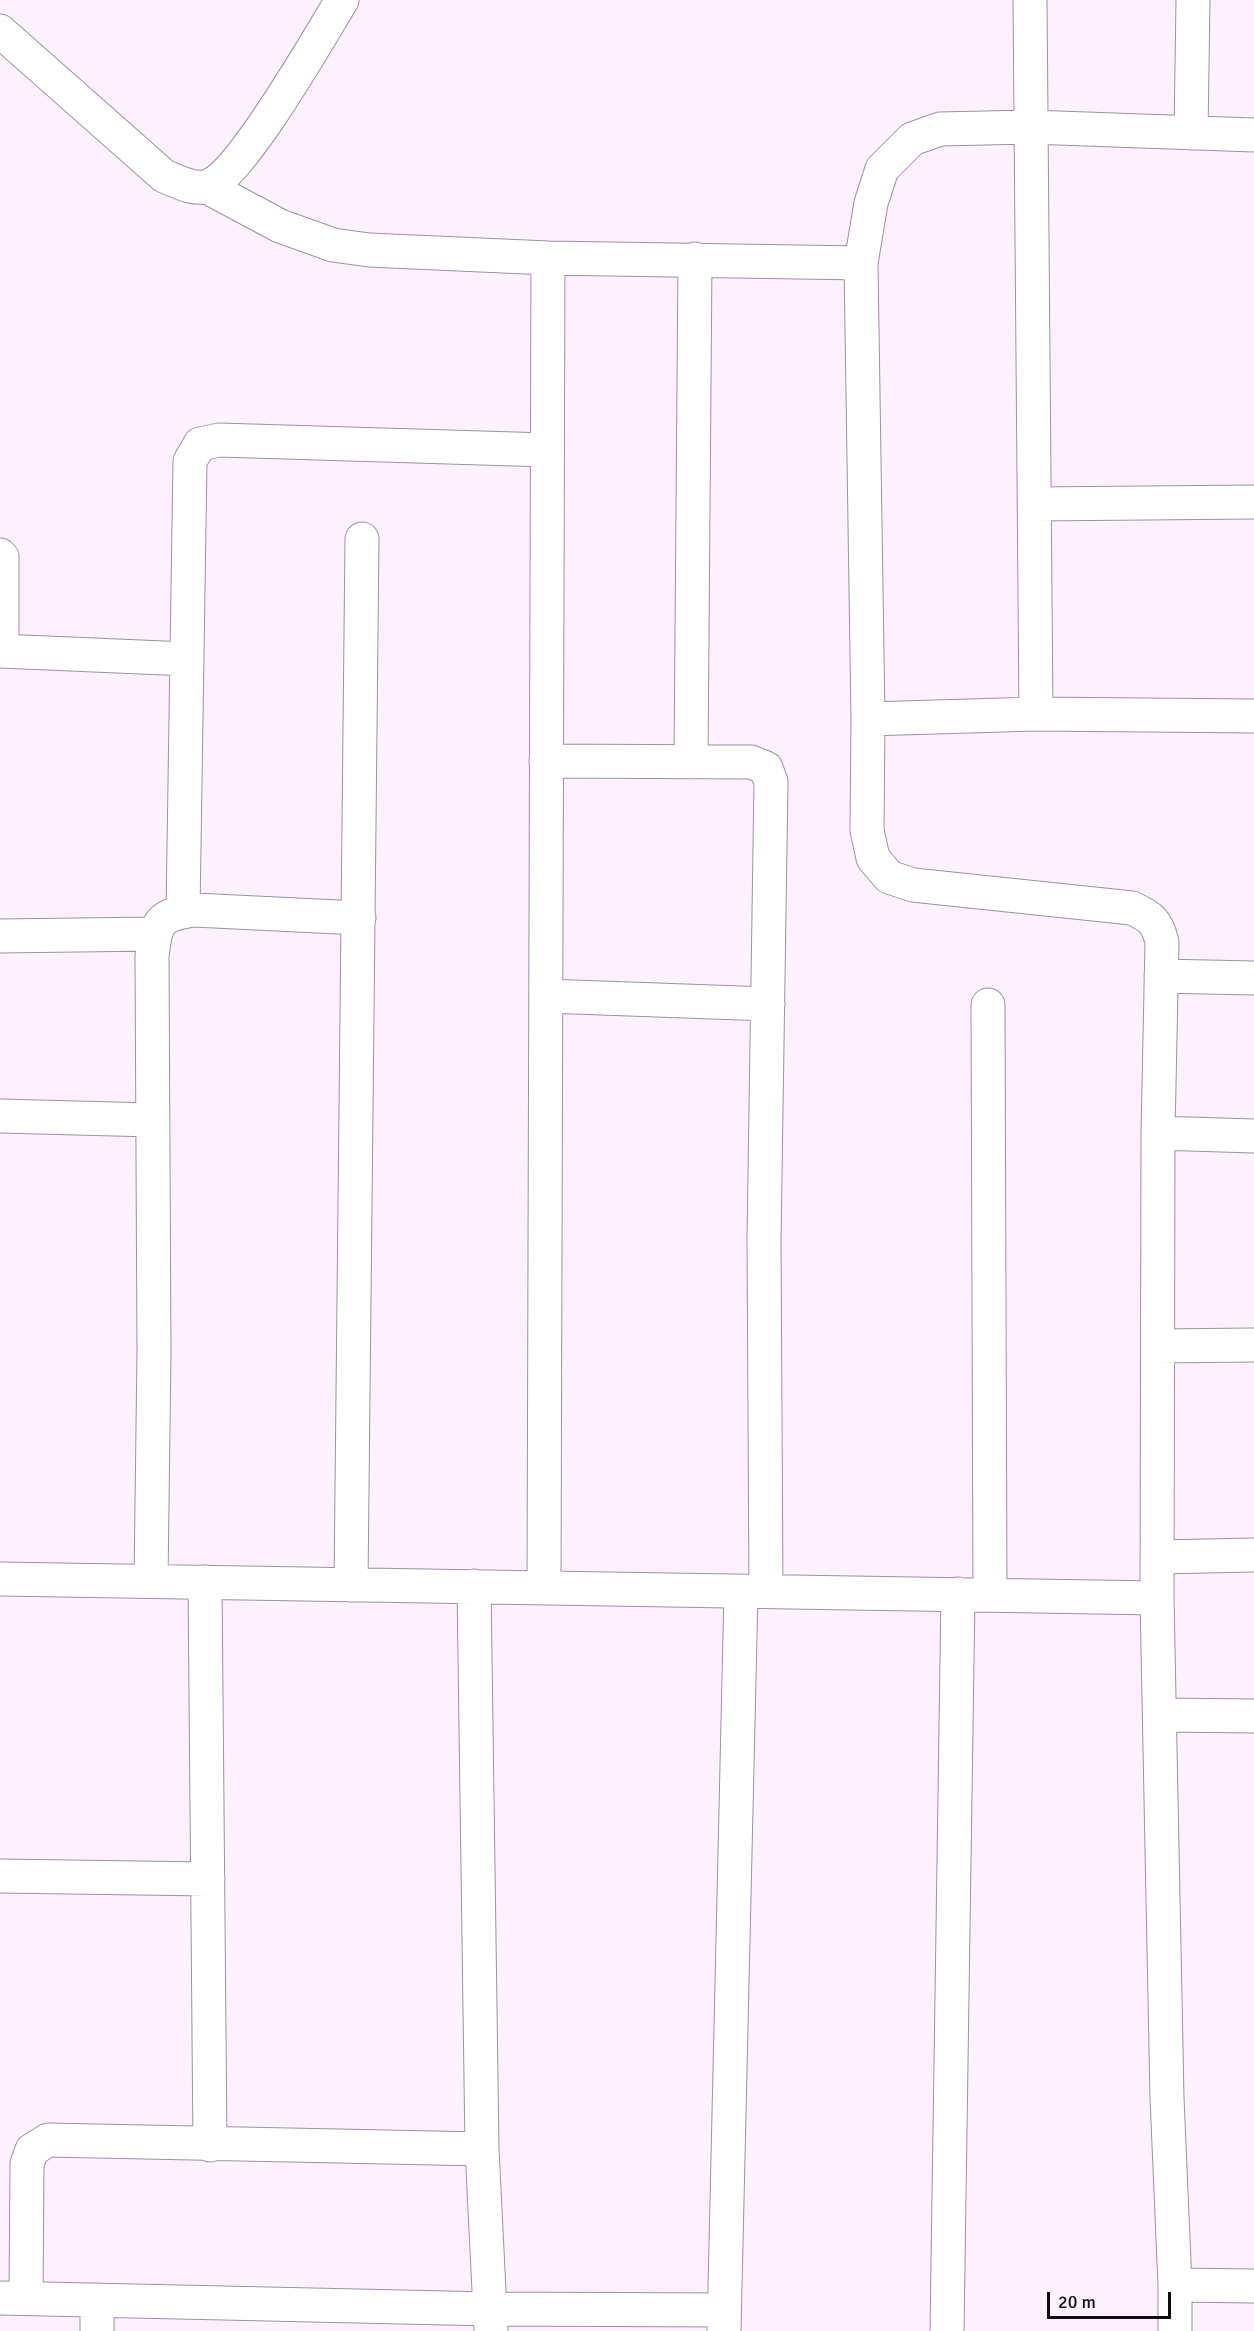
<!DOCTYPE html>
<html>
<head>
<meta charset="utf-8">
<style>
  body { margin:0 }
  #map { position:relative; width:1254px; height:2331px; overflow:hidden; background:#fdf1ff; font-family:Signika,sans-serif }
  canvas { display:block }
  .scale { position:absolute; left:1047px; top:2292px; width:124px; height:27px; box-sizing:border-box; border:3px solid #0f0c10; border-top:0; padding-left:8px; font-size:18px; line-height:21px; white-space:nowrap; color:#0f0c10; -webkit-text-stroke:4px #fdf1ff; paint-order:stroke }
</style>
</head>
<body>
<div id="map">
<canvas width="1254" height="2331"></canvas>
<div class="scale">20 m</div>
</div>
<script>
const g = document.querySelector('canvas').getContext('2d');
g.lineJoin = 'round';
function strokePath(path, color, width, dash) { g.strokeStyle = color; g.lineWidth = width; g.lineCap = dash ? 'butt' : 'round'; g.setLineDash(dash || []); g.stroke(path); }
const street = new Path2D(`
  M1030,0l6,714
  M0,31l164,145c13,5 30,15 44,10 33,-11 112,-150 134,-186
  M1191,133l2,-133
  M207,187l73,39 53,19 36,5 179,8 313,5
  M1035,504l219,-2
  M0,555l2,2v94
  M0,651l187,8
  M868,719l168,-5 218,2
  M546,761l205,1 15,6 5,14 -7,458 2,351
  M691,762l4,-503
  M183,912l7,-451 10,-17 19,-4 328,10
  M0,936l155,-2
  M1161,976l93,2
  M546,996l222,8
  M988,1005l2,590
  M0,1116l153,4
  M1158,1133l96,3
  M1158,1346l96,-1
  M1158,1557l96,-2
  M0,1579l1157,19
  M151,1581l3,-229 -2,-396c4,-34 7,-41 42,-46l165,8
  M205,1582l5,563
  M351,1585l11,-1046
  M474,1586l8,563 9,182
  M544,1586l4,-1328
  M1160,1715l94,1
  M0,1876l208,3
  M1175,2285l79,1
  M0,2298l491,11 233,1
  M26,2298l1,-134 5,-14 16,-10 434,9
  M97,2331v-31
  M724,2331l17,-739
  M947,2331l11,-737
  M1175,2331v-46l-8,-187 -10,-500 1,-465 4,-191c-5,-21 -11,-25 -30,-34l-219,-23 -24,-8 -16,-19 -6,-28 1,-111 -7,-456 10,-60 11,-34 30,-30 28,-10 90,-2 224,8`);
strokePath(street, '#9c919e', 35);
strokePath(street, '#fff', 33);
</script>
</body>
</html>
